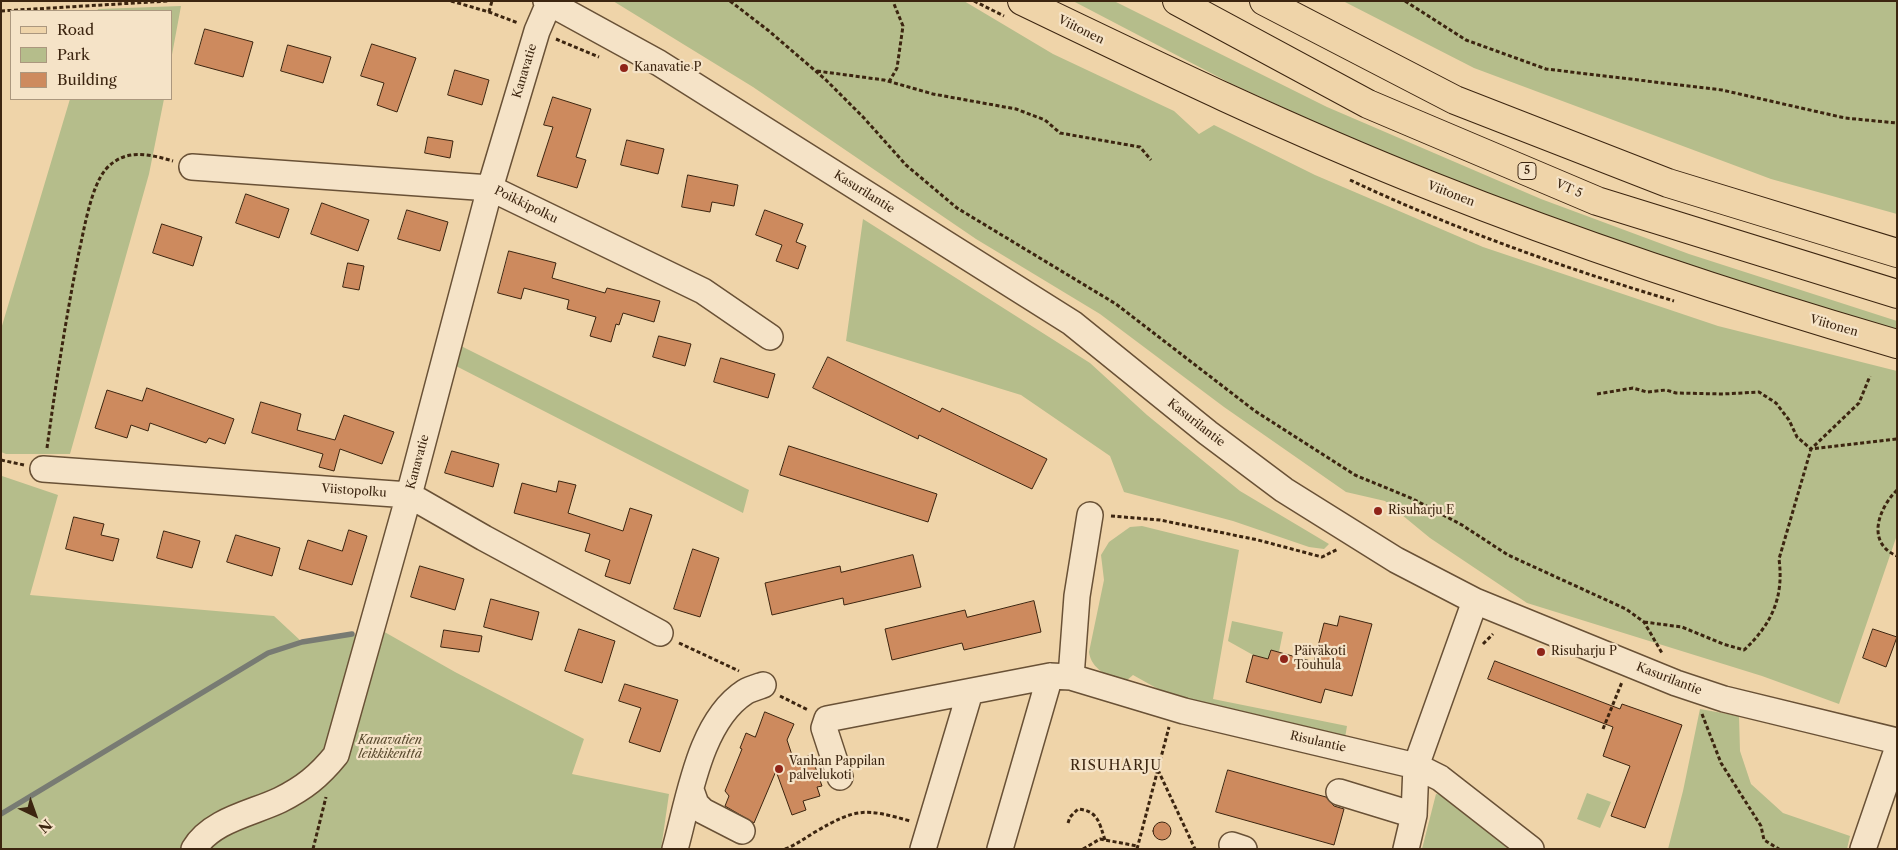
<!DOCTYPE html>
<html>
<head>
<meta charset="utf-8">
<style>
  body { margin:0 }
  #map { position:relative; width:1898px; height:850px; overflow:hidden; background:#efd4a9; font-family:"Libre Caslon Text",serif }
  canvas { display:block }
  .frame { position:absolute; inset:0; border:2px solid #3c2510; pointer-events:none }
  .legend { position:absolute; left:10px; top:10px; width:162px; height:90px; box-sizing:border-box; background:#f5e3c7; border:1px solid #ab977e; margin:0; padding:6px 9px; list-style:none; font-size:15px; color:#3c2510 }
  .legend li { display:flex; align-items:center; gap:10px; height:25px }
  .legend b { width:25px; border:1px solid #ab977e }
  .north { position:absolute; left:10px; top:790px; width:50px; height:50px; -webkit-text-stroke:4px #f5e3c7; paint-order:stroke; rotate:138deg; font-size:14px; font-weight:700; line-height:20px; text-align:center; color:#3c2510 }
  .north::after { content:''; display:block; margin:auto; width:18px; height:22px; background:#3c2510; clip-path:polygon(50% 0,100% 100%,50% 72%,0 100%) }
</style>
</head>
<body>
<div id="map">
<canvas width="1898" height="850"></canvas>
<div class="frame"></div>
<ul class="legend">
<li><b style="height:6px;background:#efd4a9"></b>Road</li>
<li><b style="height:14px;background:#b5bd8b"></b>Park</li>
<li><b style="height:14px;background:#cd8a5e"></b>Building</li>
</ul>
<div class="north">N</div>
</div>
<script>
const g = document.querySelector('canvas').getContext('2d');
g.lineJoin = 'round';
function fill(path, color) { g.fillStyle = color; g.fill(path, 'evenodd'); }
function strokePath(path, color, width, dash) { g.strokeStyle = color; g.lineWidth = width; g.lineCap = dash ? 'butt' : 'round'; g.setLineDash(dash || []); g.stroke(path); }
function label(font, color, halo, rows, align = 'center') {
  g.font = font + ' "Libre Caslon Text",serif'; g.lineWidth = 4.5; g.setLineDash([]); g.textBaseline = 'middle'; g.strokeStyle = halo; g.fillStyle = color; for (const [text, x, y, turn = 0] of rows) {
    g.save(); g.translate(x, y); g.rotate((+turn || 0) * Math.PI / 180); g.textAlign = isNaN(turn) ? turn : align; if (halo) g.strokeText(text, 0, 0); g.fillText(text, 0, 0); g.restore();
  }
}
fill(new Path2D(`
  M613,1h351l89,53 121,57 25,23 15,-9 101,50 168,72 235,79 179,45v164l-58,169 -77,-28 -235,-73 -97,-65 -45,-37 -39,-9 -122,-85 -124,-93 -124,-75 -223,-152z
  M1073,1h41l213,106 214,92 148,55 208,67v11l-63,-18 -272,-90 -114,-41 -220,-101z
  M1343,1h554v213l-126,-35 -297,-111z
  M181,6l-10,54v-49h-74l1,-2z
  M70,99h94l-15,75 -79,280h-64l-5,-2v-123z
  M863,219l227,144 57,52 93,76 89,53 -5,5 -15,-2 -76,-26 -109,-29 -14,-36 -89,-61 -175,-54z
  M461,346l288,144 -6,23 -287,-147z
  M2,476l56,19 -28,100 244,21 28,26 50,-8 16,7 13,-11 74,42 129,67 -12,35 97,20 -8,55h-660z
  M1142,526l97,24 -26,149 134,27 -2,12 -178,-44 -34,-19 -7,6c-17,-3 -35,-12 -37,-29l15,-72 -3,-25 8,-13 21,-15z
  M1232,621l51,11 -4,20 -8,-2 -3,9 -15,-4 -25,-14z
  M1700,709l39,7 1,35 11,33 32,29 67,23 -3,13h-179l15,-58z
  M1587,793l24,9 -11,26 -23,-9z
  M1436,794l15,2 42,35 14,18h-85z`), '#b5bd8b');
strokePath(new Path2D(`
  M1,814l267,-161 34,-11 50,-8`), '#787b73', 5.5);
const building = new Path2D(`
  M205,29l48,13 -10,35 -48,-13z
  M372,44l44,14 -19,54 -20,-7 7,-22 -23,-7z
  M288,45l43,12 -8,26 -42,-12z
  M455,70l34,10 -7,25 -34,-10z
  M553,97l38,12 -15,48 10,3 -9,28 -40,-12 16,-49 -9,-2z
  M428,137l25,4 -3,17 -25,-5z
  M627,140l37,9 -6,25 -37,-9z
  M688,175l50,10 -4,21 -22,-4 -2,10 -28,-5z
  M246,194l43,15 -10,29 -43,-15z
  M322,203l47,17 -11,31 -47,-17z
  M407,210l41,12 -8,29 -42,-12z
  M765,210l38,14 -7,18 10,4 -8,23 -22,-8 6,-16 -26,-10z
  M162,224l40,13 -9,29 -40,-13z
  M509,251l47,12 -4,15 53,15 2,-5 53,13 -6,21 -31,-9 -4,12 -3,-1 -5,18 -21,-6 6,-19 -29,-8 2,-9 -45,-12 -3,11 -23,-6z
  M348,263l16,3 -5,24 -16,-3z
  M659,336l32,8 -6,22 -32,-9z
  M828,357l112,55 2,-4 105,51 -15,30 -113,-54 -1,4 -105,-51z
  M721,358l54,16 -7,24 -54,-16z
  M147,388l87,31 -9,25 -16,-6 -3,5 -56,-20 -2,8 -17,-6 -4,13 -32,-10 12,-38 35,11z
  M261,402l40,12 -4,16 38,10 9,-25 50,17 -12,32 -42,-15 -6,22 -15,-4 4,-13 -71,-21z
  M789,446l148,48 -9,28 -148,-47z
  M452,451l47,13 -6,23 -48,-14z
  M559,481l17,4 -8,28 55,18 7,-23 22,7 -22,69 -25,-8 5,-16 -25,-9 5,-17 -76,-21 8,-30 34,9z
  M74,517l30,7 -3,11 18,4 -6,22 -47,-12z
  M349,530l18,6 -15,49 -53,-16 9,-29 34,11z
  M164,531l36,10 -8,27 -35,-10z
  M236,535l44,13 -8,28 -45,-14z
  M693,549l26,9 -19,59 -26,-8z
  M913,555l8,32 -77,18 -1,-7 -71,17 -7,-32 75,-17 1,6z
  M420,566l44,13 -9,31 -44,-13z
  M491,599l48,13 -7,28 -48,-13z
  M1034,601l7,31 -77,18 -2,-7 -70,17 -7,-31 80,-19 2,7z
  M1340,616l32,8 -20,72 -27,-7 -4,14 -75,-21 7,-27 15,4 3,-9 43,12 10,-39 13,3z
  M579,629l36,12 -13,42 -37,-12z
  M1873,629l24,8 -11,30 -23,-9z
  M444,630l38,6 -3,16 -38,-5z
  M1495,661l125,48 2,-5 60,21 -37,103 -34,-12 19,-50 -27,-10 10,-29 -125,-48z
  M625,684l53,16 -18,52 -31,-10 12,-34 -22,-7z
  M765,712l29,12 -7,16 7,21 17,-6 11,31 -5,1 3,9 -17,5 3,9 -14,5 -16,-44 -22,52 -29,-17 4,-10 -4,-5 17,-42 -2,-1 6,-15 9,4z
  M1228,770l98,27 8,9 10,3 -10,36 -118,-33z
  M1153 831a9 9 0 1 1 18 0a9 9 0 1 1-18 0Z`);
fill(building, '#cd8a5e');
strokePath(building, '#3c2510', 1);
const minor = new Path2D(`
  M546,1l113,62 413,260 136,110 76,57 112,70 79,41 201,82 48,16 173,42
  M192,167l298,21 213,103 67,46
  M43,469l366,26 75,43 176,95
  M1071,677l6,-81 13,-81
  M840,777l-16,-49 3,-9 223,-43 21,1 113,34 232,55 59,-165
  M691,790l5,14 7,7 39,20
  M1339,792l75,23
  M1232,845l12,4
  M194,849c17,-29 59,-36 86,-49 24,-12 39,-24 56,-45l73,-260 81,-307 47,-157 12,-28
  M675,849c14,-49 24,-127 70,-157 5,-3 12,-5 18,-7
  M923,849l47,-157
  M1000,849l50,-173
  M1406,849l8,-34 2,-49 24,12 91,71
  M1863,849l34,-99`);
const major = new Path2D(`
  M1022,1c135,65 270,130 409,185 153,61 308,112 466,158`);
const highway = new Path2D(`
  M1177,1l191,103 229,97 300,93
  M1264,1l191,99 213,83 229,70`);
strokePath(minor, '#695136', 28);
strokePath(major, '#3c2510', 30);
strokePath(highway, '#3c2510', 30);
strokePath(new Path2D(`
  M451,1l38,11 29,11
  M730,1l39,30 57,49 38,38 42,47 51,43 159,96 139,107 100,64 58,24 49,26 46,30 118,54 18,13 18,31
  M974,1l30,15
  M1405,1l61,39 80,29 176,21 123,28 52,5
  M1,11l167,-10
  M489,12l3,-11
  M556,39l43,18
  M817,71l67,9 49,14 83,15 29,11 15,13 80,14 11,13
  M889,82l8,-14 6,-42 -9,-22
  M1350,180c104,49 214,88 324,121
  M1597,394l36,-6 14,4 19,-2 10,3 47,1 36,-2 17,11 13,17 8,17 14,12 48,-46 11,-27
  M47,448c9,-66 19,-131 32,-196 5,-22 12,-66 27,-83 19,-21 43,-15 67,-8
  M1,460l23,5
  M1897,490c-19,19 -31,53 0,66
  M1111,516l49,4 98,20 64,17 16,-8
  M1644,622l38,5 41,17 21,6c28,-26 40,-53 35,-91l32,-110 86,-10
  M679,643l60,28
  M1483,644l10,-10
  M780,696l28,14
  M1702,714l19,49 40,63 3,14 15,9
  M1603,729l19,-47
  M361,741l14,3
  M1158,770l37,79
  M1068,823l2,-6 8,-8c20,2 21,13 27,31
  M313,849l13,-52
  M785,849c11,-4 20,-11 30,-17 41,-24 50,-24 95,-11
  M1083,849l17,-10 37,7
  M1137,849l32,-122`), '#3c2510', 3, [4, 2.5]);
strokePath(minor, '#f5e3c7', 25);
strokePath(major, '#efd4a9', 28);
strokePath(highway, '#efd4a9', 28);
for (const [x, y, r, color] of [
  [624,68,5,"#8f2418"],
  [1378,511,5,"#8f2418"],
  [1541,652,5,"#8f2418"],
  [1284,659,5,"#8f2418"],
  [779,769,5,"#8f2418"]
]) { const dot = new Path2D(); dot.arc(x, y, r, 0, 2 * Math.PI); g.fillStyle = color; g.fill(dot); strokePath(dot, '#f5e3c7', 2); }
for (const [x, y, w] of [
  [1527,171,18]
]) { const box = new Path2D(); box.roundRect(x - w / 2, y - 8.5, w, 17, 4); g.fillStyle = '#f5e3c7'; g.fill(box); strokePath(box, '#3c2510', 1); }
label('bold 11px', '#3c2510', null, [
  ["5",1527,171]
]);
label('12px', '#3c2510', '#f5e3c7', [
  ["Viitonen",1081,30,26],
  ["Kanavatie",525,71,-73],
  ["VT 5",1569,189,23],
  ["Kasurilantie",864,192,32],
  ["Viitonen",1451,194,21],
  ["Poikkipolku",526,205,26],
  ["Viitonen",1834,326,16],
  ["Kasurilantie",1196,423,38],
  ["Kanavatie",418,462,-75],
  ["Viistopolku",354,491,4],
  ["Kasurilantie",1669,679,21],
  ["Risulantie",1318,742,13]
]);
label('12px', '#3c2510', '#f5e3c7', [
  ["Kanavatie P",634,68],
  ["Risuharju E",1388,511],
  ["Päiväkoti",1294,652],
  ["Touhula",1294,666],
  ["Risuharju P",1551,652],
  ["Vanhan Pappilan",789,762],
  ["palvelukoti",789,776]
], 'left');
label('italic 12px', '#5a4b2f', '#f5e3c7', [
  ["Kanavatien",390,741],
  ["leikkikenttä",390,755]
]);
g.letterSpacing = '1px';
label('14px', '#3c2510', '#f5e3c7', [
  ["RISUHARJU",1116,766]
]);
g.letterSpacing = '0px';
</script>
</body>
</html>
